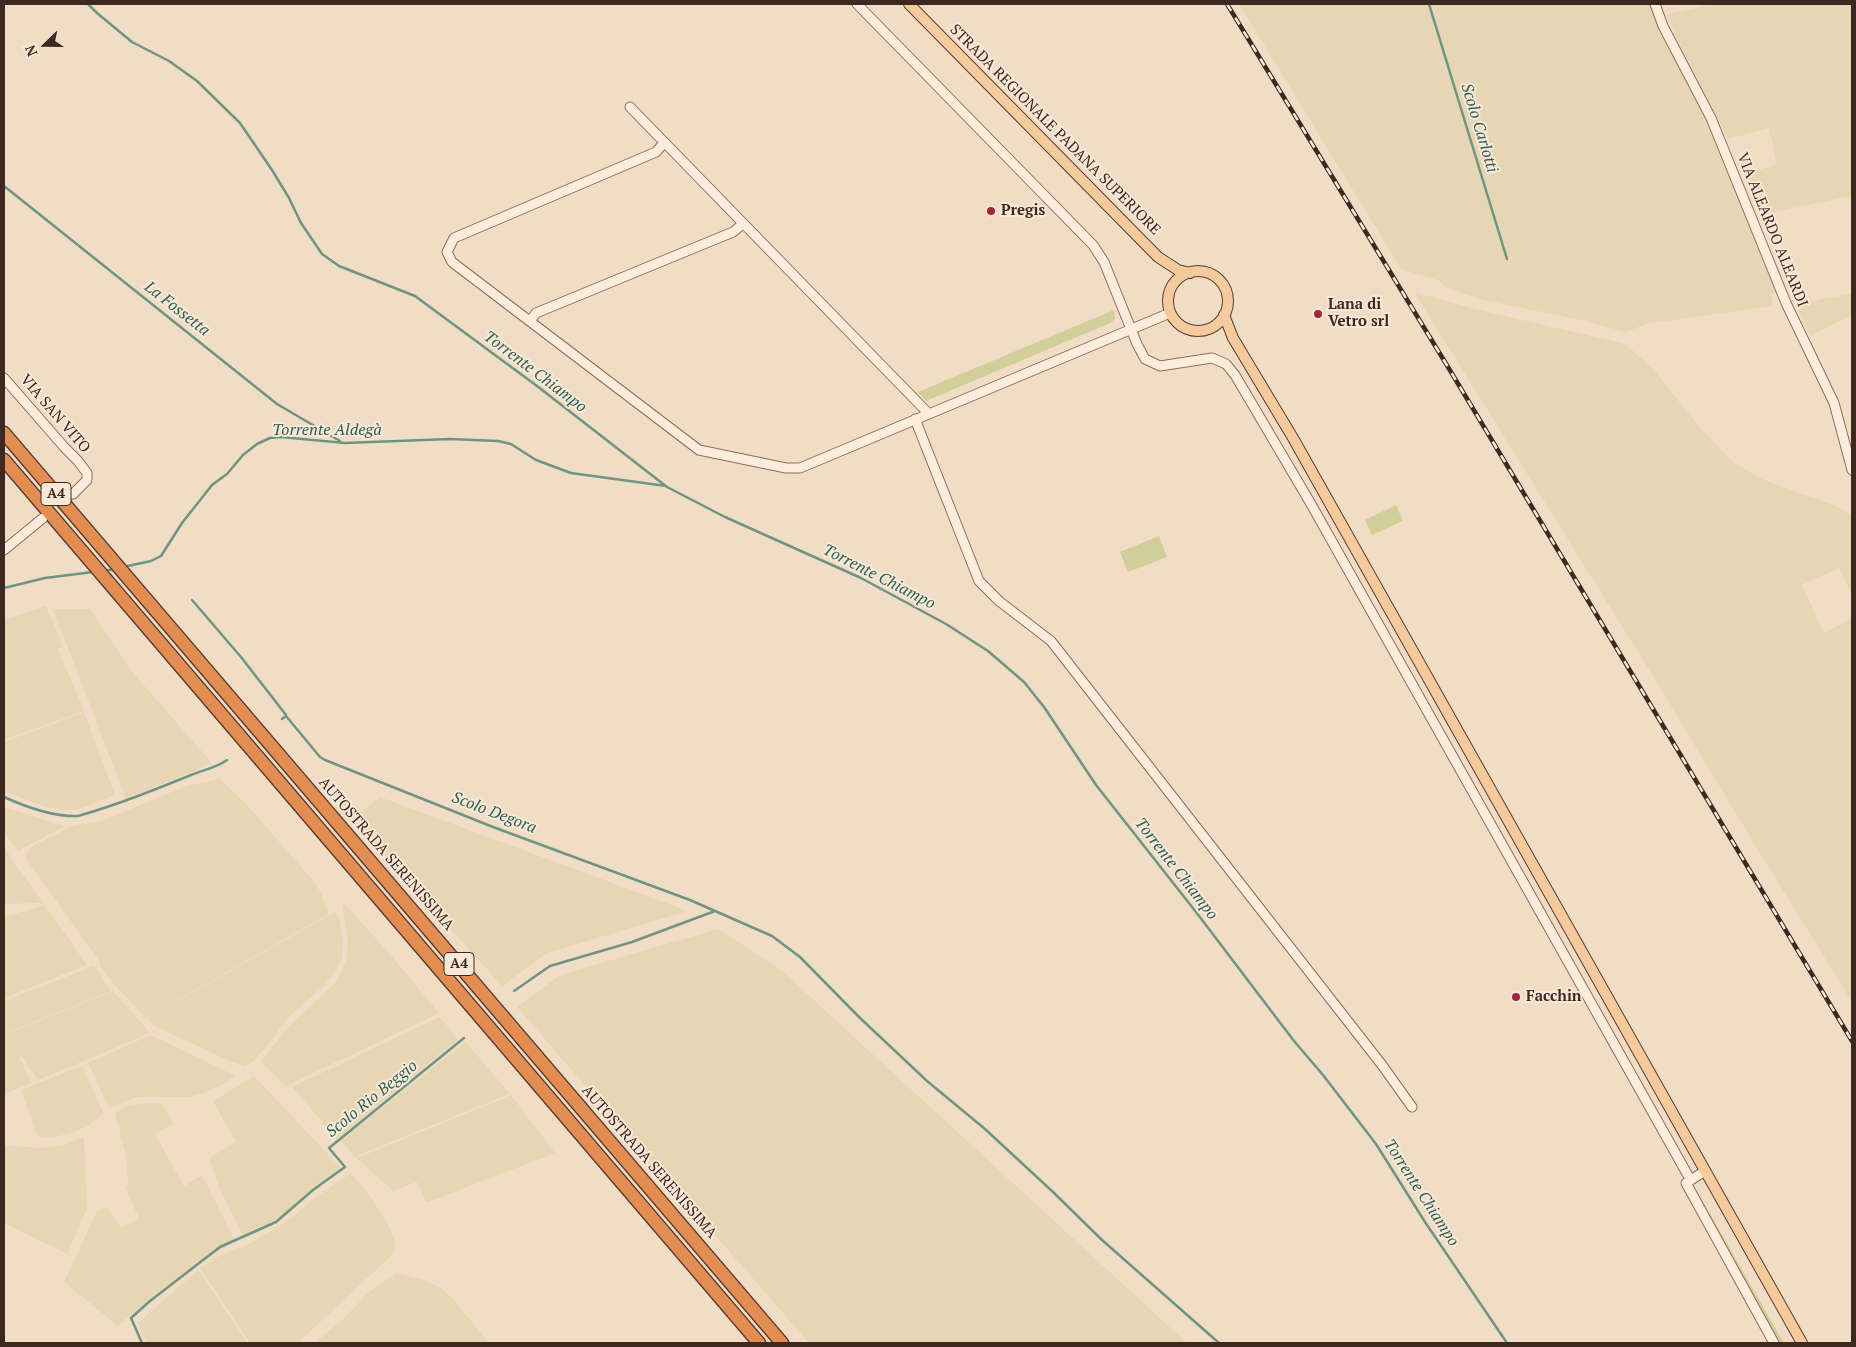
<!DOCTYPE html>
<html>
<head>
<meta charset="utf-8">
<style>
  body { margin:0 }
  #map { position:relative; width:1856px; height:1347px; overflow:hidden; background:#f1ddc6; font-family:"PT Serif",serif }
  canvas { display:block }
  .frame { position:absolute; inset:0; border:5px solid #3d291f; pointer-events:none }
  .north { position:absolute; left:20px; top:20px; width:50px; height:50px; -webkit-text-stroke:4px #f8e9d7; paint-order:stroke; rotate:248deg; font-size:14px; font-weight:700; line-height:20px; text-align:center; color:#3d291f }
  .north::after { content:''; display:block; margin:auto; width:18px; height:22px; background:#3d291f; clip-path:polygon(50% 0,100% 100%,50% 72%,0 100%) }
</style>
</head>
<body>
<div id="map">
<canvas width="1856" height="1347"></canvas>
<div class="frame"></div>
<div class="north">N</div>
</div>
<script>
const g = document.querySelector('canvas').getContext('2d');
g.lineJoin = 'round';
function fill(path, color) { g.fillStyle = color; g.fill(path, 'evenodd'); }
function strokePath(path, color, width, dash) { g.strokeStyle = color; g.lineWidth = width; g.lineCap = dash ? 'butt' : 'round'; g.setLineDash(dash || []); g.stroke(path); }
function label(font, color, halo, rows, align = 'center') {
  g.font = font + ' "PT Serif",serif'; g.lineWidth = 4; g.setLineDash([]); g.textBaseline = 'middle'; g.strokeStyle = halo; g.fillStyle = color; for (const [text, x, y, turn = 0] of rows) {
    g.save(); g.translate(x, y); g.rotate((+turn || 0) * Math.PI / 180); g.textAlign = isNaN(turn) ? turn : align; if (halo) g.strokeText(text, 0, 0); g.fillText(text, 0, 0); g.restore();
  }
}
fill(new Path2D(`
  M1239,4h412l55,114 73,174 -8,2 2,12 -127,18 -20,8 -50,-13 -98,-20 -33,-12 -5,-6 -39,-12z
  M1714,4h138v192l-92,19 -17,-40 34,-11 -8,-36 -41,11 -51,-100 -10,-25z
  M1414,292l57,16 151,35 8,5 24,22 46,58 33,34 26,16 77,28 16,9v80l-13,-27 -37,17 22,48 28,-15v384l-97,-157 -102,-169z
  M1852,294v21l-42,21 -13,-29 24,-8z
  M46,606l17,41 -5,2 26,62 -80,29v-120z
  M53,609h37l44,65 78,89 -86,36z
  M84,712l31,83 -39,15h-11l-20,-3 -41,-16v-49z
  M220,779l27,26 64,73 9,13 9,23 -183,104 -33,-35 -12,-15 -1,-6 -74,-103v-5l5,-7 43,-22 27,-4 88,-36z
  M380,797l308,114 -141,42 -45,33 -150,-167z
  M4,807l9,3 52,16 -47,25 -14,-19z
  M4,847l12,18 27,38 -39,1z
  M344,903l46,51 49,59 -153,73 -25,-24 26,-34 48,-45 11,-20 2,-21 -6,-34z
  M45,905l42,60 -83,33v-81z
  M335,912l4,6 4,23 -1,17 -7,14 -11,14 -34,30 -35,44 -10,6 -13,-4 -78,-36 -7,-8z
  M718,929l62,40 407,374h-378l-292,-336 43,-32z
  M94,966l17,25 -107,43v-33z
  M113,991l37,42 -112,47 -16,-24 -3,1 13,26 -28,11v-59z
  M440,1017l18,22 -121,100 -45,-52z
  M151,1035l85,41 -12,8 -23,10 -13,3h-51l-28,11 -21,-45z
  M466,1042l44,52 -156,63 -13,-17z
  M82,1066l22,48 -18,13 -15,6 -21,5 -12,-1 -17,-47z
  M254,1076l87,92 -64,54 -33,16 -24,-48 -11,-32 27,-16 -23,-41z
  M511,1095l44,58 -129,50 -9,-21 -24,9 -36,-33z
  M147,1103h14l13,21 -19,10 29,52 18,-11 33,66 -35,22 -32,25 -4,-1 -46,39 -54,-44 33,-71 10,-4 14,21 18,-10 -14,-30 3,-5 -2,-27 -11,-43 15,-8z
  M84,1137l3,72 -20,45 -63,-31v-78l36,3 24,-3z
  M351,1173l20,24 19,31 5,15 -1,10 -96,90h-48l-50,-75 15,-10 38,-16 34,-21 35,-28z
  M198,1270l50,73h-101l-10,-19z
  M396,1273l28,7 17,8 11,10 37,45h-174l29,-25 24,-25z`), '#e7d6b3');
fill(new Path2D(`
  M1114,310l1,9 -5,4 -184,78 -8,-9z
  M1396,505l7,16 -31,14 -7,-15z
  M1159,536l8,21 -39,15 -8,-20z
  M1690,1179l94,164h-10l-88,-160z`), '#d0ce99');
strokePath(new Path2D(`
  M88,4l9,9 35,29 37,19 28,20 43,42 32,47 17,28 12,25 21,31 17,12 76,30 122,90 130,101 58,30 136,61 85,46 42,27 36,31 20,25 52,78 100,127 98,129 29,34 53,69 49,78 82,121
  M1429,4l78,255
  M4,186l273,218 63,37
  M123,567l28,-6 10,-5 21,-33 30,-38 15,-11 16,-19 14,-11 13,-6 11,-1 64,6 105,-4 48,2 13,3 25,16 35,13 95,13
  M104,571l11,-2
  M4,588l41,-10 48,-6
  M192,600l49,57 45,58
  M282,719l4,-3 34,41 5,3 168,67 197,73 82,36 28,21 59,60 68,64 58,48 68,63 49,48 117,103
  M4,797c22,10 49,20 74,19 39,-11 76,-26 113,-41 12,-5 25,-7 36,-15
  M514,991l36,-25 82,-24 83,-31
  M142,1343l-11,-25 19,-17 70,-54 56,-25 37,-32 32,-23 -16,-19 135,-110`), '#6e9484', 2.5);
strokePath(new Path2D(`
  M46,515l27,-21`), '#cdb9a5', 9, [9, 4.5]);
const minor = new Path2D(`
  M857,4l236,241 11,17 33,82 8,15 15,7 52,-8 14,6 9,11 76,129 379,675
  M1655,4l8,22 48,92 75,185 48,100 18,67
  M630,107l298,306
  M664,143l-8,9 -202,86 -7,14 5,10 247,188 87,18h14l370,-155
  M530,321l6,-8 197,-81 10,-8
  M4,378l61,70 13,13 9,12v7l-14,14
  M915,419l64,162 20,20 52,40 331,424 30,42
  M4,550l39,-32
  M1705,1171l-19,12 88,160`);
const major = new Path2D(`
  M909,4l249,253 20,13 12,3
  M1168 301a30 30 0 1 1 60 0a30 30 0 1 1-60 0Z
  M1224,315l9,23 60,100 509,905`);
const highway = new Path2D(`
  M4,433l778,910
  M4,460l755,883`);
strokePath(minor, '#8e6d5a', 11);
strokePath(major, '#5c3c2f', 12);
strokePath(highway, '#5c3c2f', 15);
strokePath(minor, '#fbecdb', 9);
strokePath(major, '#f5cb9d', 10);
strokePath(highway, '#e48d53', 12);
const rail = new Path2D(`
  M1227,4l221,363 404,674`);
strokePath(rail, '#3d291f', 4.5);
strokePath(rail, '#f8e9d7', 2.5, [8]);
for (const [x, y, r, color] of [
  [991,211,5,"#a1263b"],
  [1318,314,5,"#a1263b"],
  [1516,997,5,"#a1263b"]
]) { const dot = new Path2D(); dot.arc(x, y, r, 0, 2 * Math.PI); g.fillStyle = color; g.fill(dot); strokePath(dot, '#f8e9d7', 2); }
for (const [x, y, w] of [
  [56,494,30],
  [459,964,30]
]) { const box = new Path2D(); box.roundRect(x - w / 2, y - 11.5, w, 23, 4); g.fillStyle = '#f8e9d7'; g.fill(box); strokePath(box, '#3d291f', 1); }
label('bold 14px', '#3d291f', null, [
  ["A4",56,494],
  ["A4",459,964]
]);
label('15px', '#3d291f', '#f8e9d7', [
  ["STRADA REGIONALE PADANA SUPERIORE",1055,130,45],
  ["VIA ALEARDO ALEARDI",1772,230,68],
  ["VIA SAN VITO",55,414,49],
  ["AUTOSTRADA SERENISSIMA",386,854,49],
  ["AUTOSTRADA SERENISSIMA",649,1162,49]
]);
label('bold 15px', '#3d291f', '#f8e9d7', [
  ["Pregis",1001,211],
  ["Lana di",1328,305],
  ["Vetro srl",1328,322],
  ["Facchin",1526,997]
], 'left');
label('italic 16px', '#2d5e53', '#f8e9d7', [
  ["Scolo Carlotti",1479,128,73],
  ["La Fossetta",177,309,38],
  ["Torrente Chiampo",535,372,37],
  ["Torrente Aldegà",327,430],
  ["Torrente Chiampo",879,577,27],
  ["Scolo Degora",494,813,21],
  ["Torrente Chiampo",1176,869,52],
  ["Scolo Rio Beggio",372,1099,-39],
  ["Torrente Chiampo",1421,1193,57]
]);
</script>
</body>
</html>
